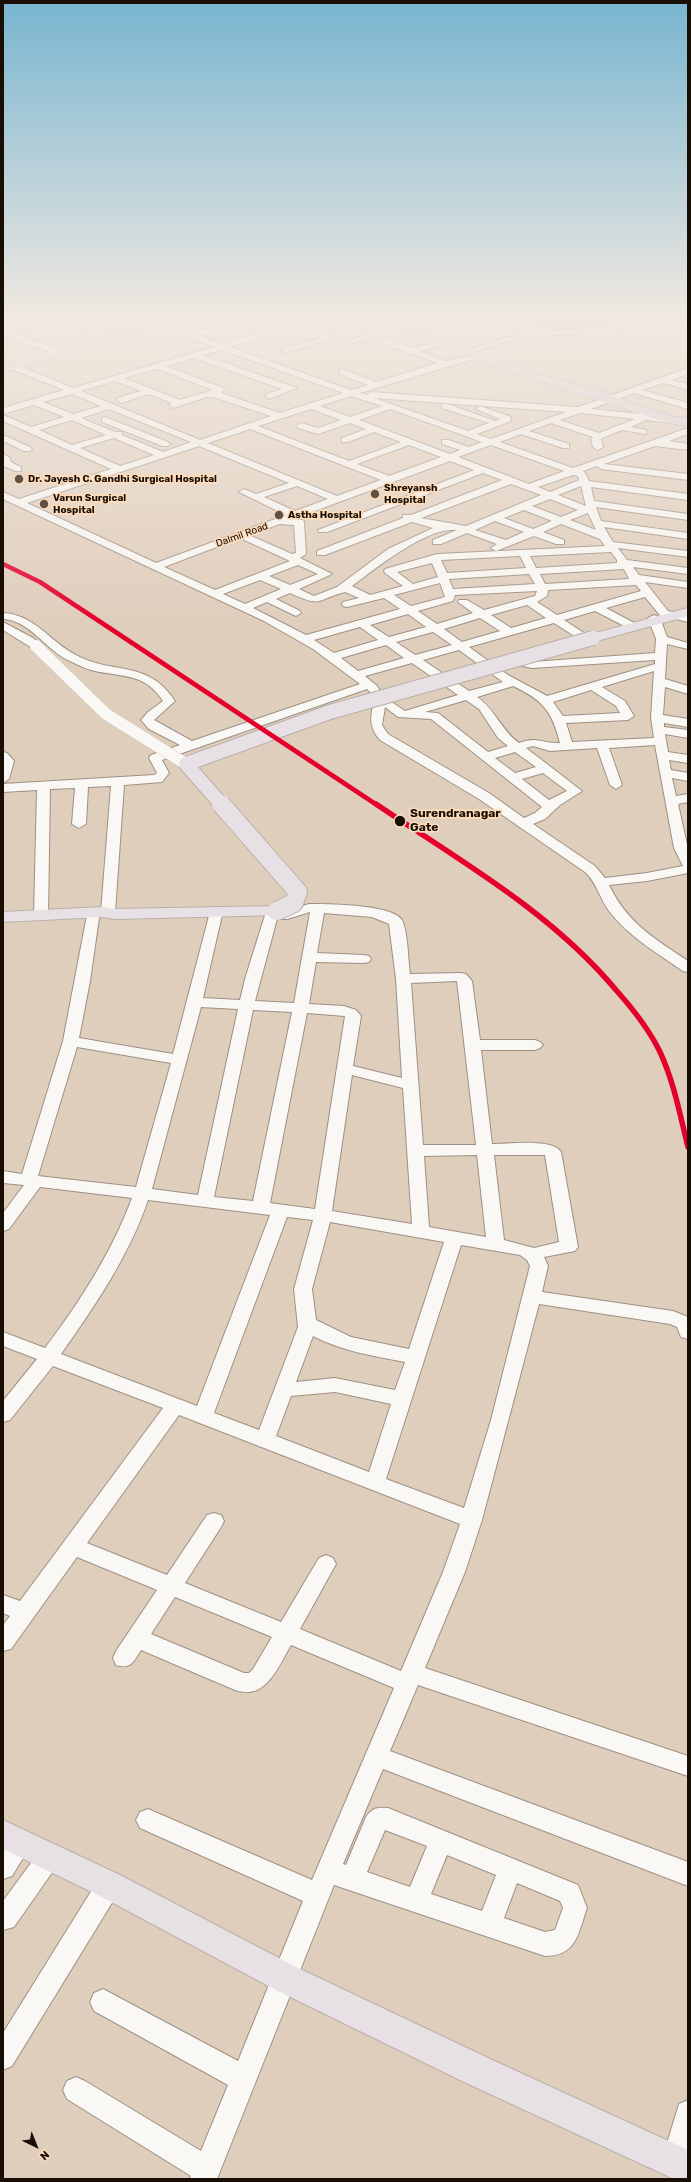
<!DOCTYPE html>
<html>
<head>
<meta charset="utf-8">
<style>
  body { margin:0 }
  #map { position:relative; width:691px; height:2182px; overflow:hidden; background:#e0cebd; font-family:Rubik,sans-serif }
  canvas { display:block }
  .frame { position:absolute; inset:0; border:4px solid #180e04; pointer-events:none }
  .north { position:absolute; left:16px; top:2126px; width:40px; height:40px; -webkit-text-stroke:3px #fddbbb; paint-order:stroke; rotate:137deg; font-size:11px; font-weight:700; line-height:16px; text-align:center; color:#180e04 }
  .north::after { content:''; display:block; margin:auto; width:14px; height:18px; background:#180e04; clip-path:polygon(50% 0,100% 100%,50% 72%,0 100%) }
</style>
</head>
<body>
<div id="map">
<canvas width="691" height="2182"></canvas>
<div class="frame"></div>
<div class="north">N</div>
</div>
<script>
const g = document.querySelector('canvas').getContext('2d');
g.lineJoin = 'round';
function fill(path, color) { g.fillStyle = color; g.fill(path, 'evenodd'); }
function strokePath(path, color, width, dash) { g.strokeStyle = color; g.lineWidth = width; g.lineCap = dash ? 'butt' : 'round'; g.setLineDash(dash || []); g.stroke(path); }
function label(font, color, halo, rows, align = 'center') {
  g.font = font + ' Rubik,sans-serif'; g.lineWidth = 3.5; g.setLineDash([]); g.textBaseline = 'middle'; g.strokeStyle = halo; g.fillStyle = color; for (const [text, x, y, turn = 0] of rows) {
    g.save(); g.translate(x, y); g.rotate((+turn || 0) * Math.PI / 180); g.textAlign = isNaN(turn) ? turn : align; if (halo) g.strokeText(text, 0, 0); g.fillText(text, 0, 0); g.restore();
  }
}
fill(new Path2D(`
  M501,319h163l-91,11 -25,-1z`), '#70b7ab');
const minor = new Path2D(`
  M52,319h12l-49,14 48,18v4h-6l-54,-20v-6l5,1z
  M125,319h11l-48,14 -4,-2z
  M139,319h10l42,14 53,-14h20l22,7 25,-7h11l-1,2 -17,4 11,5 25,-7 20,5v4h-3l-17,-5 -18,5 11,6 -48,15 -4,-2 1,-2 39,-11 -25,-10 -66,19 121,43 17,-5 -29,-11v-4h6l31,12 61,-19 -53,-19v-4h6l22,8 29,-6v4l-21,5 25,10 35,-7 4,2 -124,37 7,2 4,-3 207,15 110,-39v6l-16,6 16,4v6l-24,-7 -22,7 46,13v6l-54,-16 -43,16 81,8 4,3 -4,3 -26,-3 -15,7 15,3v4l-24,-4 -20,8 -1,1 2,8 -5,3 -5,-3 -2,-8 2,-2 -42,-14 -22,8 40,13v4h-6l-42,-14 -21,8 73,26 115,-40v6l-19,7 19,3v6l-33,-4 -51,18 84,10v6l-87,-11 -4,-3 -14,5 3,3 3,7 99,13v6l-97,-13 3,14 94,13v6l-92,-13 5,14 87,12v6l-84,-12 9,15 75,9v6l-70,-9 9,12 61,8v6l-55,-7 6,8 49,7v6l-43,-6 23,29 20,5v6l-16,-4 -5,2 -4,-1 -18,-22 -39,11 32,17 2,2 -2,2h-8l-35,-18 -31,9 20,13 2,2 -2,2h-8l-22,-14 -85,24 39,28 39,21 108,-32v-4l-123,8 -19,-4 -2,-2 2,-2 19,2 123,-9 1,-14 -8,-21 6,-3 6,3 7,19 21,6v6l-21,-5 -2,35 23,7v8l-23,-7 -2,28 25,4v8l-24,-4v4l24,3v8l-23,-4 3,18 20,3v8l-19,-3 2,10 17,3v8l-16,-3 4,18 12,-2v8l-10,2 10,45v24l-41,8 -38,4c18,38 46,54 79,76v11l-5,-1c-26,-18 -55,-35 -74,-60 -9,-12 -12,-28 -24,-39l-106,-73 -99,-59c-20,-23 3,-36 -13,-51l-205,71 7,13 -7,9 -38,3 -9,127 -2,3h-10l-2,-3 10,-126 -23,1 -2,37 -7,4 -7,-4 3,-36 -25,1 -2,126 -7,4 -5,-1 -2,-3 3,-125 -34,2v-8l151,-9 3,-2 -8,-15 2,-3 29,-10 -31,-16 -8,-9 7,-8 15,-11c-18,-28 -41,-24 -68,-30 -9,-2 -17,-6 -25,-10 -24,-10 -40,-41 -67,-42v-6c31,1 47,29 73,42 36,20 72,4 99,46l-21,19 38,21 168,-57 -47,-35 -49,-28 -261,-122v-7l16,7 92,-30 -108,-48v-6l28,12 33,-10 -30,-12 -31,9v-6l61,-18 -55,-22v-4h6l58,24 141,-41zM254,320l24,8 -56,16 -23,-8zM222,350l121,43 -63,20 -59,-20 3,-3 -1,-2 -57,-22 28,-8 88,31 -16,5 -1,2 4,3 28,-11 -94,-33zM157,369l56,21 -33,10 -56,-22zM115,381l26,10 -23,7 -1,2 4,3 28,-9 23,9 -3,2 4,3 34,-11h6l58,19 -71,24 -119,-49zM72,394l29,12 -28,8 -30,-12zM351,396l31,10 -32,11 -30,-11zM374,398l192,14 -75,27 -14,-5 34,-13v-4l-31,-11 -4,3 24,10 -5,2 -47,-17h-6v4l47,15 -21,8zM109,409l82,33 -28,10 -41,-17 -1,-3h-6l-34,-14zM311,409l30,11 -23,8 -17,-5 -5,3 2,2 20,6 32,-11 16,6 -24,9v4h6l26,-10 27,10 -52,19 -91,-35zM390,409l92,33 -13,5 -21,-7h-6v4l18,6 -10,4 -91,-34zM580,413l55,6 -36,14 -39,-13zM72,420l34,15 -34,10 -33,-15zM250,429l131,51 -44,16 -129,-53zM114,438l40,17 -34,11 -40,-18zM409,445l32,12 -52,19 -32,-12zM491,445l73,26 -35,13 -71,-27zM199,446l90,37 -33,11 -12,-5 -5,3 47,23 -130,48 -129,-60zM450,461l24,9 -156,60 1,2h8l156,-59 19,7 -91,35h-8v3l-86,33v4h8l87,-33 21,6 -45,21 -51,38 -23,9 -15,-7 33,-15 -32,-16 6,-4 -2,-32 -1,-2 -10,-1zM573,475l5,1 1,4 -29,12 -12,-5zM511,484l30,11 -75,31 -45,-8zM297,486l31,13 -33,12 -31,-14zM581,486l5,20 -28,-11zM550,499l28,11 -17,7 -29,-11zM524,510l28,11 -19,8 -29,-11zM588,513l8,17 -26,-10zM495,521l29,11 -18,8 -31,-10zM280,524l14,1 2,28 -4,1 -43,-19zM561,524l39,15 5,7 -168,8 -52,15 -1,2 1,2 18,13 -33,9 -18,-9c23,-17 76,-60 105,-56l-24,10v4h8l26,-11 30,11 -6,4 5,3 38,-15 22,8h8v-4l-21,-8zM240,538l50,23 -75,29 -51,-23zM611,552l6,8v3l-81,5 -6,-12zM520,556l6,12 -79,5 -6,-13zM432,563l6,14 -25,7 -16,-12zM298,565l20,9 -28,11 -21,-9zM624,569l5,10 -84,5 -5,-10zM529,574l6,10 -82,5 -4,-10zM260,580l21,9 -36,15 -22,-10zM440,583l5,14 -34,9 -17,-11zM636,585l5,6 -84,24 -20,-13 10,-6 1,-6zM537,591l-2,5 -51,14 -17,-10h-8l-1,2 15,11 -36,11 -19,-13 35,-10 2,-6zM345,592l14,6 -16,4 -1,2 1,2 4,1 37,-9 16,11 -94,26 -53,-27 14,-6 29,14 5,-3 -1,-2 -24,-12 14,-6c33,15 25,7 55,-1zM527,605l19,13 -35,10 -20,-13zM408,614l18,13 -37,10 -19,-12zM480,618l20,13 -38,11 -18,-13zM360,627l18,13 -44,13 -20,-13zM433,632l19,13 -37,10 -19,-13zM386,645l18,13 -46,13 -17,-13zM459,650l44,32 -34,9 -46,-31zM412,663l46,32 -53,16 -21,-14 -7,-11 -12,-10zM654,671l-3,47 3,20 -82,4 -6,-19 62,-3 6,-4 -9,-15 -23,-14zM513,686c30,14 39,25 47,57 -19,1 -21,-7 -41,0 -18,-13 -24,-34 -42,-46zM591,690l25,16 4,7 -57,3 -10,-14zM466,700l13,9 19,29 10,8 -20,6 -50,-39 -13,-1zM385,707l13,10 33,2 111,88 -7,6 -11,5 -35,-25 -101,-59 -6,-9zM655,745l19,103 9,18 -36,7 -42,5 -10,-12 -62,-42 12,-5 15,-14 22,-14 -56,-43 7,-2 17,5 47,-3 13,37 6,4 6,-4 -13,-37zM515,752l21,15 -21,6 -20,-15zM543,773l24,18 -18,9 -27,-21z
  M662,319h19l-4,2 -82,11 -76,6 -54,16 -4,-2 57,-18 77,-6z
  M394,325l7,2 -48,16 -7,-2z
  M105,417l63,25 2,2 -2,2h-6l-60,-24v-4z
  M3,435l27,12 2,2 -2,2h-6l-21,-10z
  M3,454l6,3 2,5 10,5v4h-6l-11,-5z
  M3,622l30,16 9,8 -2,2h-8l-29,-18z
  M3,752l4,1 7,8 -5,18 -6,4z
  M309,904c17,0 88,0 94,18 5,14 5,37 7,52l51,-1 5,1 6,7 8,59h55l5,2 3,3 -3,3 -5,2h-54l11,94c16,0 61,-6 69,8l17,95 -3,4 -31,6 4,9 -6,26 131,19 15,6v22l-7,-2 -4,-10 -7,-3 -131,-20 -57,216 -17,52 -40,96 263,88v20l-270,-91 -28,66 298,111v24l-305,-117 -40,95 3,1 20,-48c6,-9 11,-10 22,-9l190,77 9,23c-9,25 -10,48 -42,48l-211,-71 -117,294h-28l2,-3 -124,-77 -4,-9 4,-9 9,-4 9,4 116,70 27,-66 -134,-74 -4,-9 4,-9 9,-4 135,72 65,-160 -163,-73 -4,-8 4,-8 8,-3 164,71 82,-192 -103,-43c-13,22 -25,56 -56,45l-94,-40c-7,11 -10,20 -25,15l-3,-7 3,-7 41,-61 -80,-33 -66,92 -8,2v-26l7,-9 -7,-3v-18l17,6 143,-193 -110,-42 -43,54 -7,2v-21l34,-42 -34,-13v-14l42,16c35,-46 67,-96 87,-150l-92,-11 -31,42 -6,2v-18l21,-28 -21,-2v-12l19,3 41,-133 24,-126h10l2,3 -9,63 -11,57 94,16 37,-142 5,-1 7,4 -19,83 37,2 5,-21 21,-67 20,-1zM310,912l-16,91 -39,-2 22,-82h10zM324,913l48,4 17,7 7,55 6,99 -49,-12 8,-50 -5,-6 -12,-4 -35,-2 7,-42 48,1 5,-1 2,-3 -2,-3 -5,-1 -47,-2zM457,981l19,164h-53l-12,-162zM201,1007l37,2 -40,186 -46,-6zM253,1010l39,2 -39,189 -39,-4zM307,1013l38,3 -30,193 -45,-6zM77,1047l94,16 -35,124 -98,-11zM352,1075l51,13 9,136 -80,-13zM477,1155l9,82 -57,-10 -5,-71zM494,1155h51l14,87 -25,6 -30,-8zM148,1200l122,15 -73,191 -136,-52c34,-48 68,-98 87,-154zM287,1217l26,3 -19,69 4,38 -39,103 -45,-17zM330,1222l114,20 -35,107 -58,-12 -35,-17 -4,-31zM461,1245l59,10 7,5 3,6 -39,154 -27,88 -78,-29zM313,1336c29,15 60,20 92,26l-10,28 -60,-12 -39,4zM335,1392l56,12 -22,68 -93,-36 15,-40zM179,1415l281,109 -17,48 -42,99 -101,-42 36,-65 -3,-6 -7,-3 -7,3 -38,64 -96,-39 36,-56 3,-6 -3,-6 -7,-2 -7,2 -40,60 -80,-32zM175,1597l97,40 -19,32 -4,4h-5l-93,-39zM385,1830l42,16 -17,41 -43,-15zM447,1855l49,20 -14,36 -51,-17zM517,1883l43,18 3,7 -8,22 -10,2 -41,-14z
  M21,1831l8,3 4,8 -21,34 -9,3c0,-20 -3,-39 18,-48z
  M50,1845l8,3 4,8 -4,8 -44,63 -11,3v-29l39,-53z
  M109,1873l9,4 3,8 -3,8 -106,173 -9,4v-37l97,-156z
  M688,2100v65l-3,8 -10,4 -10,-4 -4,-10 18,-59z`);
const major = new Path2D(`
  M688,608v8l-95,26 -7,-4 2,-3z
  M277,906l6,1 3,4 -3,4 -168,4 -13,-2 -99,5v-10l99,-5 13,2z
  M3,1820l117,55 176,92 192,91 200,92v29h-14l-210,-97 -190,-93 -176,-94 -95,-46z`);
const highway = new Path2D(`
  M172,319h16l-1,2 -184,51v-7z
  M365,319h14l159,55 56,15 80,28 14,1v8l-20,-3 -138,-45 -164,-57z`);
strokePath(minor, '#9d9083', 2);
strokePath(major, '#b9b0a8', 2);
strokePath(highway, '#b9b0a8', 2);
fill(minor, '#faf8f5');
fill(major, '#e7e1e5');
fill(highway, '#dad2da');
const minorBridge = new Path2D(`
  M36,646l70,68 80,50`);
const majorBridgeFar1 = new Path2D(`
  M222,805l-36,-41 144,-52 263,-74`);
const majorBridge = new Path2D(`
  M221,804l77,88 -4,11 -17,8`);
strokePath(minorBridge, '#9d9083', 12, []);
strokePath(majorBridgeFar1, '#b9b0a8', 16, []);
strokePath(majorBridge, '#b9b0a8', 20, []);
strokePath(minorBridge, '#faf8f5', 12);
strokePath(majorBridgeFar1, '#e7e1e5', 14);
strokePath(majorBridge, '#e7e1e5', 18);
strokePath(new Path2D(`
  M3,564l37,18 337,223`), '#e4002b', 4.5);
strokePath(new Path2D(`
  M376,804c84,57 174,107 240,186 17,19 33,39 44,62 14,30 20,63 28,95`), '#e4002b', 5.5);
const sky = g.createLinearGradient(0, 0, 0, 624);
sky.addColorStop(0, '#78b5d0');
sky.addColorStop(0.51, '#f1e9e1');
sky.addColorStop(1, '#f1e9e100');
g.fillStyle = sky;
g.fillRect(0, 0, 691, 624);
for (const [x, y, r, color] of [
  [19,479,5,"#5e5145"],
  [375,494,5,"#5e5145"],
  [44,504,5,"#5e5145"],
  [279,515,5,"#5e5145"],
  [400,821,6,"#180e04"]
]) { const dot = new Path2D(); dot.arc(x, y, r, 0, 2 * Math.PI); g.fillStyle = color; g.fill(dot); strokePath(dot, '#fddbbb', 1.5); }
label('bold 10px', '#180e04', '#fddbbb', [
  ["Dr. Jayesh C. Gandhi Surgical Hospital",28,479],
  ["Shreyansh",384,488],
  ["Hospital",384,500],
  ["Varun Surgical",53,498],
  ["Hospital",53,510],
  ["Astha Hospital",288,515]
], 'left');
label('10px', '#180e04', '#fddbbb', [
  ["Dalmil Road",242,535,-20]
]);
label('bold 12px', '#180e04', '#fddbbb', [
  ["Surendranagar",410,814],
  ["Gate",410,828]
], 'left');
</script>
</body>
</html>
